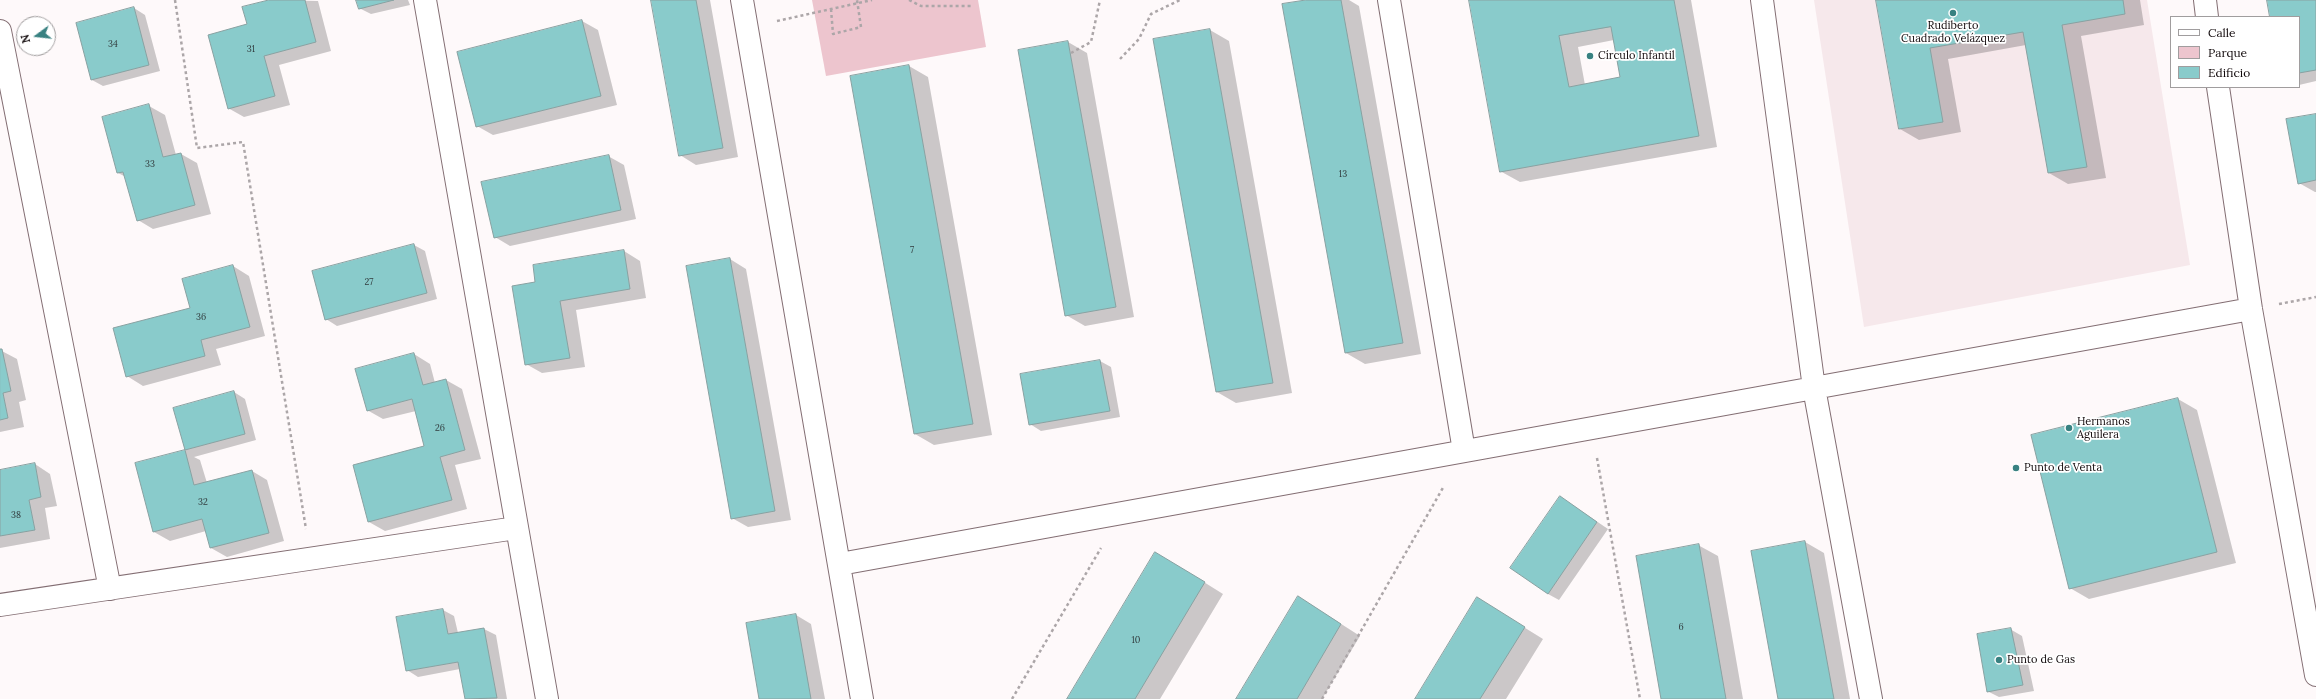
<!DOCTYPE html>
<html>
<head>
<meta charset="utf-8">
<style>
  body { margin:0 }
  #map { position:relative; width:2316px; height:699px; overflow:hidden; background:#fef9fa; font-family:Lora,serif }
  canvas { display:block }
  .legend { position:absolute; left:2170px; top:16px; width:130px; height:72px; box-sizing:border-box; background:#fff; border:1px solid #a09d9e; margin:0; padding:5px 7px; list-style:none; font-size:12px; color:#120a0c }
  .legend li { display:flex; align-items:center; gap:8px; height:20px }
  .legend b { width:20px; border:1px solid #a09d9e }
  .north { position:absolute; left:16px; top:16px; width:40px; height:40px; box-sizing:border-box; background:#fff; border:1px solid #a09d9e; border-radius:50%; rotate:255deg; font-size:11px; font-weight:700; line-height:16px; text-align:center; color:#120a0c }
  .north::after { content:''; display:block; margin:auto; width:14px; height:18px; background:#388181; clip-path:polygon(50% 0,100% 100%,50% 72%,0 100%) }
</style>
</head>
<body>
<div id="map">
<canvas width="2316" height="699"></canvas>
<ul class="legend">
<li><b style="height:5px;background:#fff"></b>Calle</li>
<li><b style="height:11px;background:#edc5ce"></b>Parque</li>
<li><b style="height:11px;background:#89cbcb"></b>Edificio</li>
</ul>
<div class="north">N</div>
</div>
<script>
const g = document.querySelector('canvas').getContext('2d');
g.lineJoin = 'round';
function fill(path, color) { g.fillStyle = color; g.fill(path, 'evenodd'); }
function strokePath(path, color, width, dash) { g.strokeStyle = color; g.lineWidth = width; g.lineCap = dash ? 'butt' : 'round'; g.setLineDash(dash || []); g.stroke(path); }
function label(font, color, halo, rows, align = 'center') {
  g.font = font + ' Lora,serif'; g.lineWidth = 3.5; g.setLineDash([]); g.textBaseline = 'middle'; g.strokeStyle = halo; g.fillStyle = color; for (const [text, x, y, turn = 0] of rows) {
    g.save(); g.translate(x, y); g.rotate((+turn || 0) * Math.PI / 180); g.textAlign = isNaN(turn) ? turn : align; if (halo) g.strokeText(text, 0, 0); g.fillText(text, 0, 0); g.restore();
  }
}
fill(new Path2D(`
  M1814,0h333l43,265 -326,62z`), '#f6e8eb');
fill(new Path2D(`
  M812,0h166l8,47 -160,29z`), '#edc5ce');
fill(new Path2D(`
  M273,0l45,1 13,50 -52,14 11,40 -46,12 -16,-9 20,-83z
  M357,0h51l2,5 -39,9 -12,-6z
  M652,0h58l28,157 -42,8 -16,-10z
  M1311,0h38l10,6 62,348 -56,10 -19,-11z
  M1470,0h221l26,147 -197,35 -20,-11zM1614,40l7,38 -36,7 -7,-38z
  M1877,0h263l4,25 -63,11 25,142 -38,6 -19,-11 -23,-128 -78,14 13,73 -42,8 -19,-11z
  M2268,0h48v81l-17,4v-68h-28z
  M134,8l11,7 15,56 -57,15 -11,-6z
  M582,21l16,9 19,75 -124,30 -16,-9z
  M1210,30l19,11 63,352 -56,10 -19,-11z
  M1068,42l19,11 47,264 -49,9 -19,-11z
  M909,66l19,11 64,358 -58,10 -19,-11z
  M149,106l16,9 11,40 5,-1 16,9 14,51 -58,15 -15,-9 -12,-43 -8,-4z
  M2316,115v77h-1l-16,-9z
  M608,156l16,9 12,54 -126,27 -15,-9z
  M414,245l11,6 12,48 -100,27 -11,-7z
  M624,251l16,10 6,37 -70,12 9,57 -43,6 -16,-9 10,-82z
  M730,259l16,10 45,251 -43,7 -16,-9z
  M233,266l16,10 16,60 -49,13 5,16 -78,21 -16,-10z
  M0,350l17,9 9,41 -7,2 5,25 -24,5z
  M414,354l16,10 5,19 11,-3 16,9 19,70 -26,6 12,44 -82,22 -16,-9 -15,-56 72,-19 -10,-36 -33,8 -16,-9z
  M1100,361l11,6 9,50 -79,14 -11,-7z
  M234,392l11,7 11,41 -62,17 6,3 7,23 45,-12 15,9 17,61 -57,16 -16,-9 -5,-17 -36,10 -16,-9 -18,-68 50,-13 -11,-43z
  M2178,399l19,11 39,153 -147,36 -19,-11z
  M35,464l15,10 7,32 -12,2 5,31 -50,9v-77z
  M1571,504l37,25 -49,71 -11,-6z
  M1805,542l19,11 26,146h-71z
  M1698,545l20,11 25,143h-81z
  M1175,564l48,30 -63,105h-92z
  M1299,597l61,39 -38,63h-85z
  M443,610l11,6 4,17 26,-4 12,6 11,64h-41l-6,-30 -42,8 -11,-7z
  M1496,610l47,29 -37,60h-90z
  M796,615l15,9 14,75h-65z
  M2010,629l12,7 12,55 -35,6 -12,-6z`), '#0003');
const building = new Path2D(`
  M269,0h36l11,42 -52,14 11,40 -47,13 -20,-74 39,-11 -5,-17z
  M356,0h38l-35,9z
  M651,0h45l27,148 -44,8z
  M1306,0h35l62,343 -58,10 -63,-349z
  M1469,0h205l25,136 -199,36zM1611,27l9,50 -51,10 -10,-51z
  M1876,0h247l2,14 -63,11 25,142 -39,6 -25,-141 -93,16 13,74 -44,7z
  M2267,0h49v70l-17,3v-56h-29z
  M134,7l15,58 -58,15 -15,-57z
  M582,20l19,76 -125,31 -19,-75z
  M1210,29l63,354 -57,9 -63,-353z
  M1068,41l48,266 -51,9 -47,-266z
  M909,65l64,359 -59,10 -64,-358z
  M149,104l14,53 18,-4 14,52 -58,16 -14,-49 -6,1 -15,-56z
  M2316,114v66l-18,4 -12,-65z
  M609,155l12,55 -127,28 -13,-56z
  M414,244l13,49 -102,27 -13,-49z
  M624,250l6,39 -70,12 10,57 -45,7 -13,-79 23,-4 -2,-17z
  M730,258l45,253 -44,8 -45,-253z
  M233,265l17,62 -49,13 4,16 -79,21 -13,-49 77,-20 -8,-29z
  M0,349h2l9,42 -8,2 5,25 -8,2z
  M414,353l9,32 23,-6 19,71 -25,7 12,43 -84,22 -15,-57 71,-19 -12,-47 -45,12 -12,-42z
  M1100,360l10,51 -81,14 -9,-51z
  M234,391l11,43 -60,16 -12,-42z
  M2178,398l39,154 -148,37 -38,-154z
  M185,450l9,35 58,-15 17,63 -59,15 -8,-29 -49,13 -18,-69z
  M35,463l6,34 -12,3 6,30 -35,6v-66z
  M1560,496l37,26 -49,72 -38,-26z
  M1805,541l29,158h-56l-27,-148z
  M1699,544l27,155h-65l-25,-143z
  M1155,552l50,30 -70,117h-68z
  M1298,596l43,28 -44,75h-61z
  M1477,597l48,30 -45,72h-65z
  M443,609l5,25 36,-6 13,70 -32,1 -7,-37 -52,9 -10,-54z
  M796,614l15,85h-52l-13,-76z
  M2011,628l12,57 -36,7 -10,-58z`);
fill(building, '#89cbcb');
strokePath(building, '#89a1a1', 1);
const street = new Path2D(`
  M425,0l122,699
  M742,0l120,699
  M1389,0l75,451
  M1762,0l52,388 57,311
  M2205,0l2,17
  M0,31l110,558
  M2218,87l33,222 65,366
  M840,564l1411,-255
  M0,605l516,-77`);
strokePath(street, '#836e73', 24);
strokePath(new Path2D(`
  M175,0l22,148 46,-6 63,387
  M909,0l12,6h51
  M831,9l2,25 28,-7 -4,-27
  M777,21l95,-21
  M1071,53l20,-11 9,-42
  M1120,59l19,-20 12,-25 29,-14
  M2279,304l37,-7
  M1597,458l43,241
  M1012,699l89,-151
  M1322,699l122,-213`), '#aca6a8', 2.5, [3, 3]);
strokePath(street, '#fff', 22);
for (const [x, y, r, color] of [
  [1953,13,4,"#388181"],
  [1590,56,4,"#388181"],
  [2069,428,4,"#388181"],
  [2016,468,4,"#388181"],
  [1999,660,4,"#388181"]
]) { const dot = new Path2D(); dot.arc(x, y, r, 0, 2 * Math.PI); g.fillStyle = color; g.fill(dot); strokePath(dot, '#fff', 1.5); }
label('9px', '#303a3c', null, [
  ["34",113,44],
  ["31",251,49],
  ["33",150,164],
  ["13",1343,174],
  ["7",912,250],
  ["27",369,282],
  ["36",201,317],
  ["26",440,428],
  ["32",203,502],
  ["38",16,515],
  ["6",1681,627],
  ["10",1136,640]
]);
label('11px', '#120a0c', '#fff', [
  ["Rudiberto",1953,26,"center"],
  ["Cuadrado Velázquez",1953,39,"center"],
  ["Círculo Infantil",1598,56],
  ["Hermanos",2077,422],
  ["Aguilera",2077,435],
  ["Punto de Venta",2024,468],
  ["Punto de Gas",2007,660]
], 'left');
</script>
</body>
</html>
